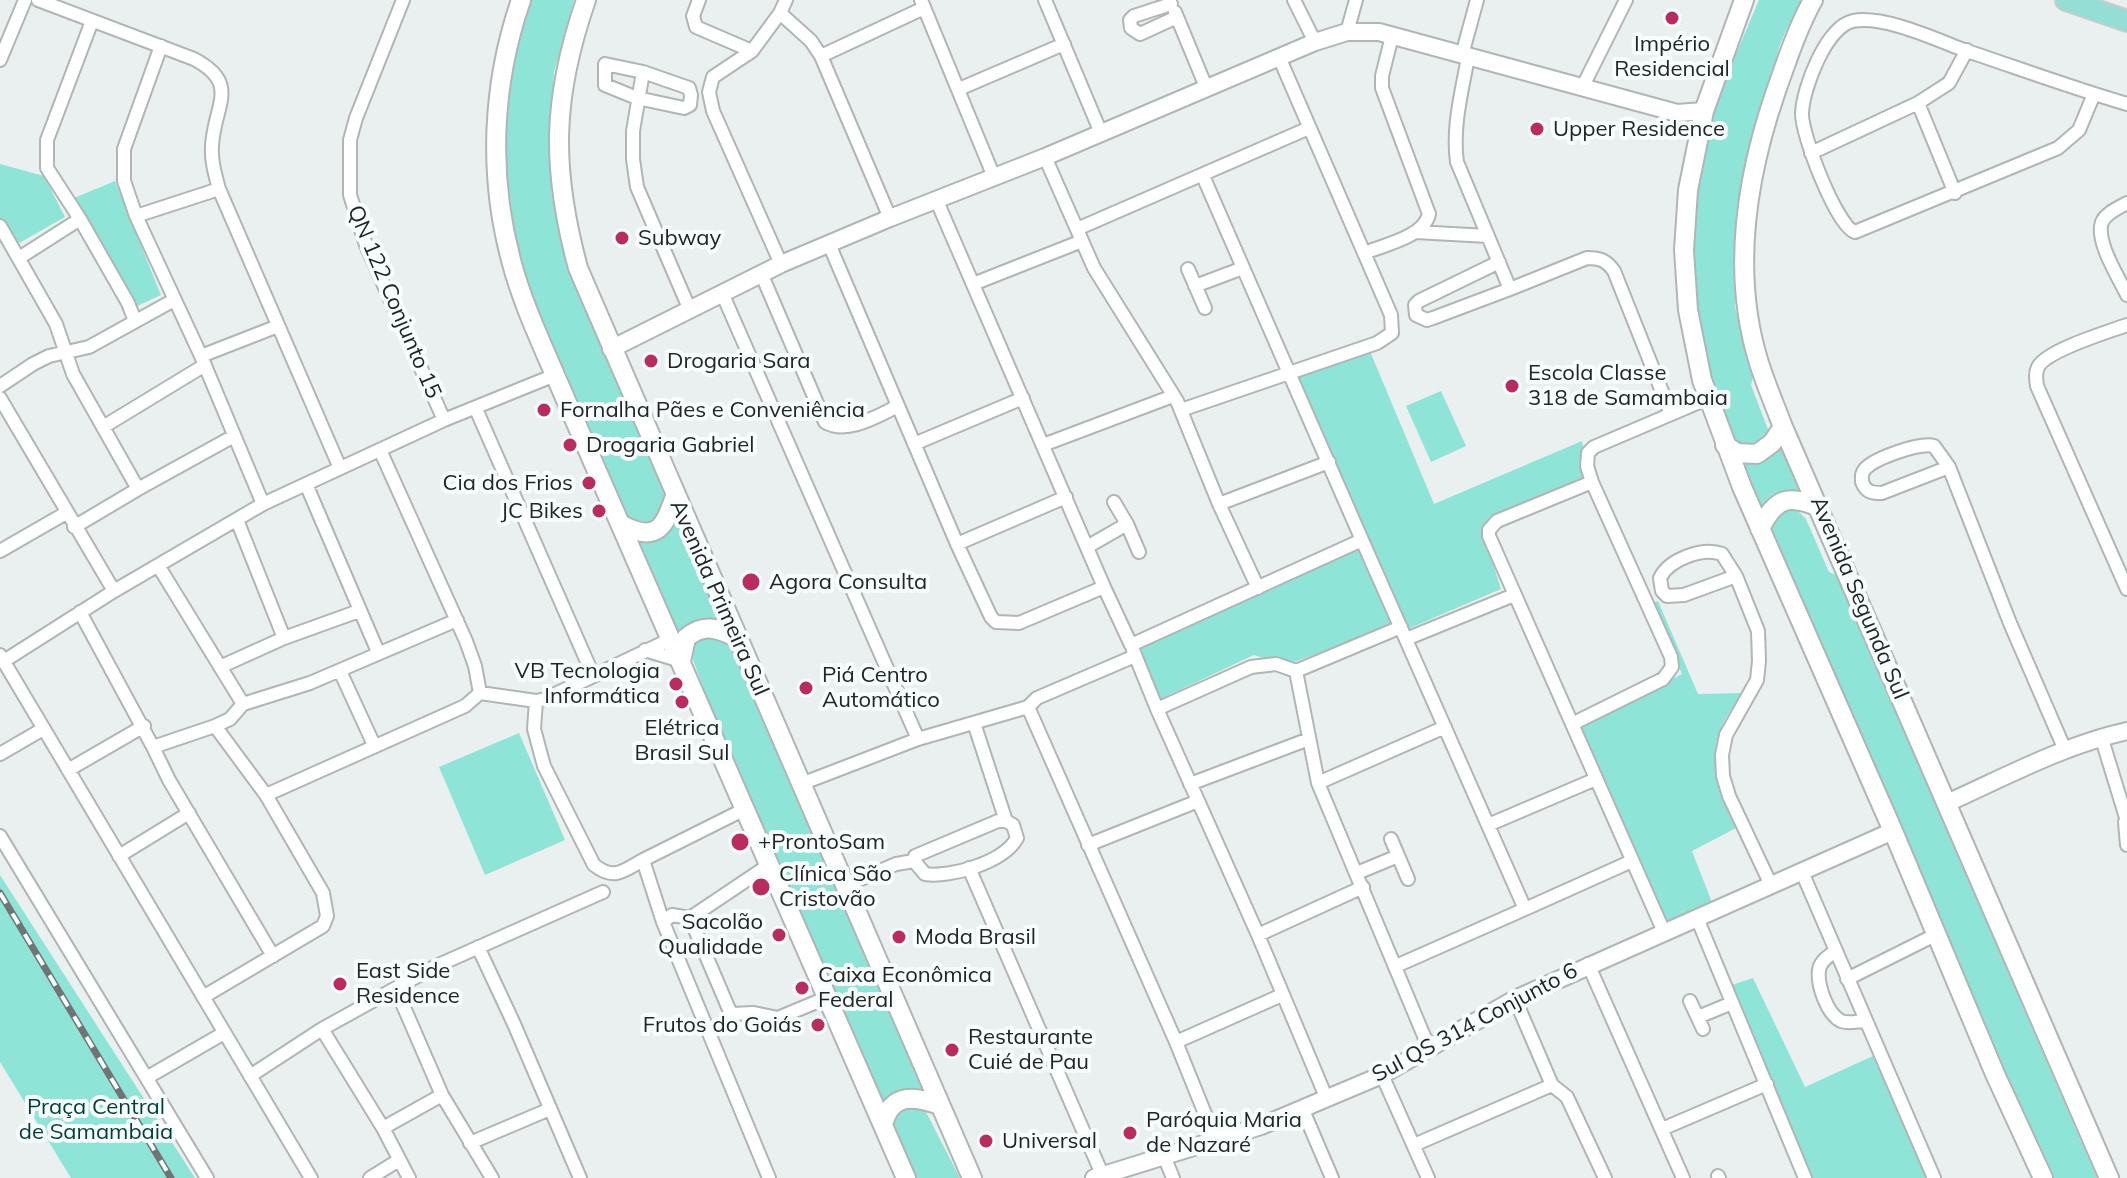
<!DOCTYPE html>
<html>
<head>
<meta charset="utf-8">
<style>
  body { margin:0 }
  canvas { display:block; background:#eaf0ef }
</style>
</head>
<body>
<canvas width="2127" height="1178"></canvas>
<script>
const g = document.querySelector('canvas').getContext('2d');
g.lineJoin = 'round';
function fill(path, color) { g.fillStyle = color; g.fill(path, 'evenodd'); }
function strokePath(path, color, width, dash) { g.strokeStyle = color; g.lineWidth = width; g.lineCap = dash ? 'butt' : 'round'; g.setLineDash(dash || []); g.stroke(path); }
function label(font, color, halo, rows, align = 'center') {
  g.font = font + ' Mulish,sans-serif'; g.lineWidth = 8; g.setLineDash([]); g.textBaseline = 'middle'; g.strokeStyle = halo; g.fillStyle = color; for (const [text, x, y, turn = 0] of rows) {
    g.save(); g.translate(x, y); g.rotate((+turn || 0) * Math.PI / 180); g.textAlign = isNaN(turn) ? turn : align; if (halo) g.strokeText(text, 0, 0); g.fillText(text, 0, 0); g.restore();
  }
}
fill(new Path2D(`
  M529,0h45l-20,72 -3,54v65l16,74 103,237 -13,23 -22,1 -8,-11 -71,-148 -37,-107 -13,-89v-67l6,-51z
  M1759,0h47c-18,21 -31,49 -32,77l-36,159 -3,71 19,65 -3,13 18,47 -3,13 -29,4 -27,-57 -16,-76 -2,-113 12,-63 12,-39z
  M0,164l44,12 21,41 -51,29 -14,-26z
  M115,181l46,114 -26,12 -61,-109z
  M1367,344l67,160 148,-63 8,37 -101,40 -7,12 19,59 -98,42 -118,-259z
  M1441,391l25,55 -35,16 -25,-56z
  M1781,439l23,55c-22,-7 -37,-2 -46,20l-22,-55z
  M1794,507l12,12 23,53 7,3 261,603h-48l-278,-644v-15l12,-11z
  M678,518l50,110 -20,-7 -28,10 -3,5 -45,-99c24,4 34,4 46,-19z
  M1362,544l32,81 -108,40 -32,-10 -98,46 -23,-54z
  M1658,601l40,93 46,-1c-44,51 -30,79 -6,134l-46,24 21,54 -47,19 -87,-198 103,-52 -30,-71z
  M700,633l32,11 197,452 -50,17 -110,-248 -80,-216z
  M519,733l46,107 -80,35 -46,-108z
  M0,875l195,303h-124l-71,-116z
  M1753,978l52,109 68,-31 54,122h-117l-81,-192z
  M916,1107l10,5 34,66h-46l-22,-53 3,-12z`), '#8ee4d7');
const minor = new Path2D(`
  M38,0l156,59c47,25 20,46 18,87 -1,15 3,28 7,43l121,279
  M403,0l-47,118 -6,22v55l16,50 78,175
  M699,0l-6,16 3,11 56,24
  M921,0l73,177
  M1045,0l56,133
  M1294,0l21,42
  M1171,4l-37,12 -4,4 1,8 9,6 37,-17
  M1175,12l31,75
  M780,13l31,28 10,15 69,162
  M92,21l-45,119v28l33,51 48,84 7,18
  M1347,32l9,-32
  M161,46l-37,103v32l12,35 65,140 62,148
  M1462,55l15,-55
  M821,56l103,-48
  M1468,57c-6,34 -16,70 -11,105l53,127 77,-31c13,0 19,2 27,13l57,143
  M0,60l25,-60
  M643,72l-38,-8v21l32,13 47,10 6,-3 1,-10 -2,-7 -46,-16 -10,59v28l4,28 52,121
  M1582,88l44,-88
  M959,89l105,-45
  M2094,94l-15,36 -21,18 -203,84c-18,-5 -54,-98 -53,-119 1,-25 24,-86 51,-92 30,-6 82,18 111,29 54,18 108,38 163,54
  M1918,103l31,-20 18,-33
  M1811,153l107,-50 37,90
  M1045,157l49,111 83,133 42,103 39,84
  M2127,203c-9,5 -21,10 -25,19 -7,19 17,56 25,73
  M136,216l83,-27
  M0,226l56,98 17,50 65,115 -64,38
  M1077,229l232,-101
  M1415,232l73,4
  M829,244l128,300 34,73 5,5 23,1 85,-36 -168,-388
  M1364,253c20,-8 60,-16 65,-39l-47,-126v-12l10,-40
  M19,258l61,-39
  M1499,262l-80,39 -4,4 1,10 11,5 6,-2 77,-29
  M781,264l-68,-153 -4,-19 4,-15 39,-26 28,-38 6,-13
  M1188,269l17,39
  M761,273l64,149c22,13 52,-6 73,-16
  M973,284l109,-43
  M1195,286l48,-18
  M722,293l196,446
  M2127,325c-19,7 -80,25 -89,42 -3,6 -2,12 -1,19l90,203
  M201,356l77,-30
  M0,386l33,-22 16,-8 40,-9 85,-47
  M0,398l114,193
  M476,409l117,266
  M1181,410l196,-67 15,-10 -1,-18 -112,-258
  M103,427l102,-62
  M914,444l109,-46
  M1043,445l130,-49
  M1949,467l-67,26c-11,0 -16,-1 -20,-11 0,-6 -1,-8 3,-13 10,-11 55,-27 69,-23l15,21 61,156 55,127
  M1592,482l-95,39 -8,9v6l175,396
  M306,484l72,168
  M138,489l96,-53
  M1114,502l13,22 12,28
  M1219,504l110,-42
  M237,520l47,118
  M1362,540l163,369 107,-48
  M957,544l109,-47
  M1087,547l40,-23
  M0,551l66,-38
  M159,567l84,137 67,-21 147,-63
  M1104,587l27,58 231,-105 -159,-364
  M1662,591l-2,-13c9,-19 43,-31 62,-24l14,22 22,55 1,30 -2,19 -31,55 -4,20 1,21 6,20 42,89
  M1662,591l5,5 17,-1 52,-19
  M80,612l73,135 62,-21
  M1401,627l-105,44 22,112 111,265
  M1406,639l108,-44
  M645,650l36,11
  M1133,650l24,59 94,-42 25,-3 20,7
  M0,655l311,523
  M1135,656l-98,42 -9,9 148,335 40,99
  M4,661l110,-70 149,-87 181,-84 111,-45
  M222,666l62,-28 75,-27
  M340,671l34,74
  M480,693l56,8 9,-2 126,-60
  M536,701l-2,28 10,37 50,99c21,16 29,6 49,-5l20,62 106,256
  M243,704l-13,15 -15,7 51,69
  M1157,709l101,226 68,162
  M974,723l32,98
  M1572,724l91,-45 9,-12 -1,-10 -79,-175 -5,-16 1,-13 6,-6 115,-49
  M2101,736l26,85
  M153,747l16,33 104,176
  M0,754l43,-25
  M68,770l76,-44
  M1318,783l127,-56
  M801,784l117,-45 110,-32
  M1190,784l119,-45
  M2125,822l2,23
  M1488,825l108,-46
  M0,836l207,342
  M1391,839l17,40
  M1088,845l110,-44
  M119,856l70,-43
  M643,860l102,-51
  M969,868l133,306
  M1802,872l132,306
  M1357,873l41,-17
  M845,886l51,-22 18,-3 1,-5 83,-35h8l7,4 4,13c-13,24 -66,40 -92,36l-11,-13
  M690,918l79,-53
  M1697,918l108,260
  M663,922l9,-7 18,3 41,96 -10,11 -13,6
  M1258,935l105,-48
  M478,947l36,77 66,154
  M1835,951c-6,5 -15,10 -16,19 -2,15 8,44 22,51 7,3 17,0 25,0
  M1588,964l95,214
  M1396,966l129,-57
  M1847,979l90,-45
  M396,989l46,106 50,83
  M203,997l120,-71 4,-10 -4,-23 -57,-98 199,-89 15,-13 -5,-27 -9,-25 -86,-191
  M1515,999l37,86
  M1690,1001l13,28
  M731,1014l23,-1 24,5 48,-20
  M1698,1017l34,-14
  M322,1029l61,99 26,50
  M1176,1042l106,-47
  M1382,1075l46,103
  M250,1076l72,-47 112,-62 169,-75
  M148,1077l76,-44
  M1302,1108l30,70
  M383,1128l59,-33
  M1662,1129l105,-45
  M470,1143l80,-34
  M1414,1145l138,-60 15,12 38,81
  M1164,1156l9,22
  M1718,1176l1,2
  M370,1178l29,-18`);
const tertiary = new Path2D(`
  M611,349l170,-85 109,-46 155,-61 270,-115 32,-10h32l298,81 27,-2
  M1947,803c58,-26 117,-58 180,-72
  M1094,1178l167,-52 121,-51 133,-76 378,-168`);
const secondary = new Path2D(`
  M521,0c-29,84 -33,174 -10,260 10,39 28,78 44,115l351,803
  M586,0c-34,98 -35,168 -8,268l394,910
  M1744,0l-40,111 -16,79 -4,60 4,60 14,70 40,107 151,344 102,243 48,104
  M1813,0c-16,29 -26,60 -37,91 -30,87 -45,183 -17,272 7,22 16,43 24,64l326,751
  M1725,445l12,8 20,1 15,-11 11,-16
  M622,525c35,18 43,2 53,-29
  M1760,529c15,-31 28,-35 59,-22
  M681,661l5,-23c17,-15 31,-10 50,-1
  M883,1125c8,-33 32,-29 57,-20`);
const primary = new Path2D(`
  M2066,0l61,21`);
strokePath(minor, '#b1b6b5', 16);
strokePath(tertiary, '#b1b6b5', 20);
strokePath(secondary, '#b1b6b5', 22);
strokePath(primary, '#cacbcb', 24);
strokePath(minor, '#fff', 12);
strokePath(tertiary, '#fff', 16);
strokePath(secondary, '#fff', 18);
strokePath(primary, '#94ded5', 20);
const rail = new Path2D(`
  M0,893l171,285`);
strokePath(rail, '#717474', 7);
strokePath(rail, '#f7fdfc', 4, [12]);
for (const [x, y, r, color] of [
  [1672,18,8,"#ba2c60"],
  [1537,129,8,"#ba2c60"],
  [622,238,8,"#ba2c60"],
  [651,361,8,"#ba2c60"],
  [1512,386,8,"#ba2c60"],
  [544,410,8,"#ba2c60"],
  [570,445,8,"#ba2c60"],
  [589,483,8,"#ba2c60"],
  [599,511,8,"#ba2c60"],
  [751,582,10,"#ba2c60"],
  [676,684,8,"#ba2c60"],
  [806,688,8,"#ba2c60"],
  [682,702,8,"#ba2c60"],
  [740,842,10,"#ba2c60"],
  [761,887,10,"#ba2c60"],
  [779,935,8,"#ba2c60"],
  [899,937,8,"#ba2c60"],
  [340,984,8,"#ba2c60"],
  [802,988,8,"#ba2c60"],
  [818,1025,8,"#ba2c60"],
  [952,1050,8,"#ba2c60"],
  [1130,1133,8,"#ba2c60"],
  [986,1141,8,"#ba2c60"]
]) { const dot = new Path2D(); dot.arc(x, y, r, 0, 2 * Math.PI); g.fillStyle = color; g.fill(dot); strokePath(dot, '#f7fdfc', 3); }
label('22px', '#232525', '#f7fdfc', [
  ["Império",1672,44,"center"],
  ["Residencial",1672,69,"center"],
  ["Upper Residence",1553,129],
  ["Subway",638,238],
  ["Drogaria Sara",667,361],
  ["Escola Classe",1528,373],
  ["318 de Samambaia",1528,398],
  ["Fornalha Pães e Conveniência",560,410],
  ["Drogaria Gabriel",586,445],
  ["Cia dos Frios",573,483,"right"],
  ["JC Bikes",583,511,"right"],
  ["Agora Consulta",769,582],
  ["VB Tecnologia",660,671,"right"],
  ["Informática",660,696,"right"],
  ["Piá Centro",822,675],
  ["Automático",822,700],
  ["Elétrica",682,728,"center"],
  ["Brasil Sul",682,753,"center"],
  ["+ProntoSam",758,842],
  ["Clínica São",779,874],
  ["Cristovão",779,899],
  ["Sacolão",763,922,"right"],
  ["Qualidade",763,947,"right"],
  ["Moda Brasil",915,937],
  ["East Side",356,971],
  ["Residence",356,996],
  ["Caixa Econômica",818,975],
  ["Federal",818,1000],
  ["Frutos do Goiás",802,1025,"right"],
  ["Restaurante",968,1037],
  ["Cuié de Pau",968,1062],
  ["Paróquia Maria",1146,1120],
  ["de Nazaré",1146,1145],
  ["Universal",1002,1141]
], 'left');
label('22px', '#232525', '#f7fdfc', [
  ["QN 122 Conjunto 15",394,302,67],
  ["Avenida Primeira Sul",719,598,66],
  ["Avenida Segunda Sul",1859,598,67],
  ["Sul QS 314 Conjunto 6",1475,1023,-28]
]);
label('22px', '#003f39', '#f7fdfc', [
  ["Praça Central",96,1107],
  ["de Samambaia",96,1132]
]);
</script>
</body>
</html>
